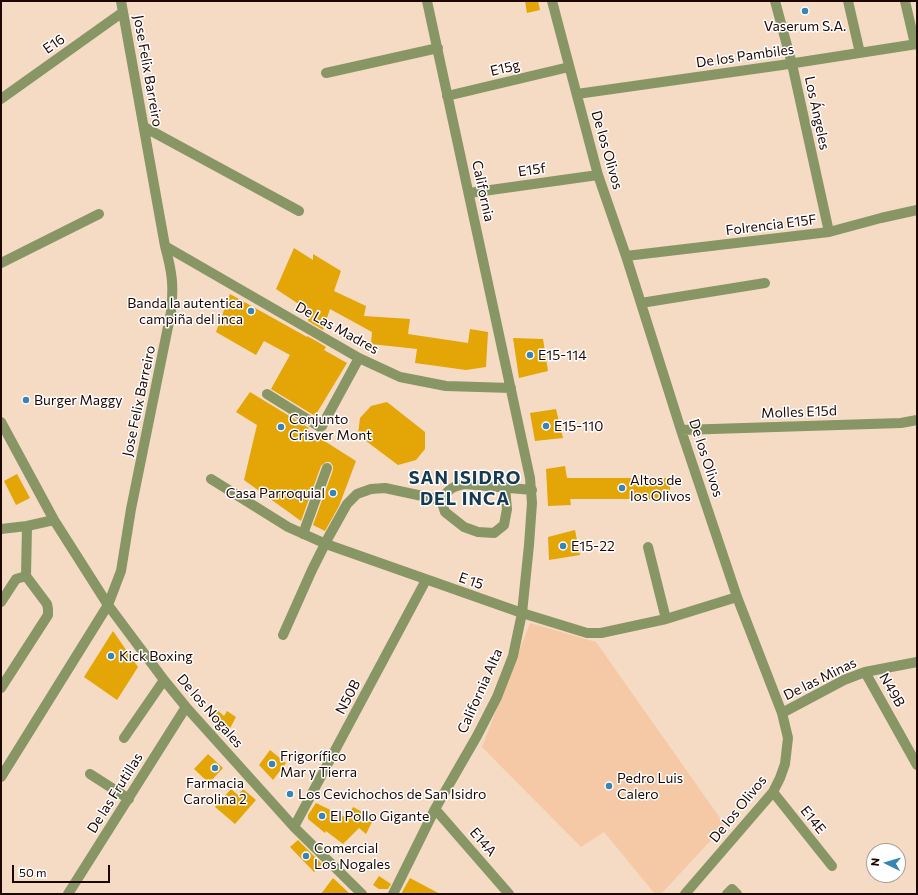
<!DOCTYPE html>
<html>
<head>
<meta charset="utf-8">
<style>
  body { margin:0 }
  #map { position:relative; width:918px; height:895px; overflow:hidden; background:#f5dac4; font-family:Commissioner,sans-serif }
  canvas { display:block }
  .frame { position:absolute; inset:0; border:2px solid #1d0700; pointer-events:none }
  .north { position:absolute; left:866px; top:843px; width:40px; height:40px; box-sizing:border-box; background:#fff; border:1px solid #a59c99; border-radius:50%; rotate:275deg; font-size:11px; font-weight:700; line-height:16px; text-align:center; color:#1d0700 }
  .north::after { content:''; display:block; margin:auto; width:14px; height:18px; background:#3784b7; clip-path:polygon(50% 0,100% 100%,50% 72%,0 100%) }
  .scale { position:absolute; left:12px; top:865px; width:98px; height:18px; box-sizing:border-box; border:2px solid #1d0700; border-top:0; padding-left:5px; font-size:12px; line-height:14px; white-space:nowrap; color:#1d0700; -webkit-text-stroke:3px #fff; paint-order:stroke }
</style>
</head>
<body>
<div id="map">
<canvas width="918" height="895"></canvas>
<div class="frame"></div>
<div class="north">N</div>
<div class="scale">50 m</div>
</div>
<script>
const g = document.querySelector('canvas').getContext('2d');
g.lineJoin = 'round';
function fill(path, color) { g.fillStyle = color; g.fill(path, 'evenodd'); }
function strokePath(path, color, width, dash) { g.strokeStyle = color; g.lineWidth = width; g.lineCap = dash ? 'butt' : 'round'; g.setLineDash(dash || []); g.stroke(path); }
function label(font, color, halo, rows, align = 'center') {
  g.font = font + ' Commissioner,sans-serif'; g.lineWidth = 3; g.setLineDash([]); g.textBaseline = 'middle'; g.strokeStyle = halo; g.fillStyle = color; for (const [text, x, y, turn = 0] of rows) {
    g.save(); g.translate(x, y); g.rotate((+turn || 0) * Math.PI / 180); g.textAlign = isNaN(turn) ? turn : align; if (halo) g.strokeText(text, 0, 0); g.fillText(text, 0, 0); g.restore();
  }
}
fill(new Path2D(`
  M530,623l66,19 129,183 -64,69h-6l-51,-62 -23,15 -99,-100z`), '#f5c9a6');
fill(new Path2D(`
  M525,1h13l2,9 -13,3z
  M294,248l19,12v-6l28,17 -7,20 32,15 -2,10 46,3 -2,15 60,9 2,-14 18,3 -2,35 -20,3 -51,-7 2,-14 -46,-5 1,-12 -42,-23 -7,21 -15,-9 1,-10 -33,-22z
  M230,294l77,43v-1l11,6 8,5 -2,3 23,13 -32,53 -44,-27 19,-34 -26,-14 -8,14 -40,-23z
  M513,338l30,1 5,32 -29,7z
  M250,392l59,36 -2,2 49,31 -17,45 -14,25 -12,-6 20,-55v-4l-3,-4h-4l-5,4 -20,55 -57,-41 13,-55 -21,-13z
  M387,402l38,30v17l-9,11 -18,5 -40,-30 2,-17 11,-12z
  M556,409l7,29 -28,3 -5,-28z
  M565,466l2,12h103v21h-100l1,6 -23,1 -2,-37z
  M17,474l13,24 -14,7 -12,-24z
  M575,530l5,25 -31,5 -1,-23z
  M113,631l25,36 -21,33 -33,-23z
  M217,710l7,6 3,-5 9,6 -9,17 -15,-16z
  M270,750l16,13 -13,17 -14,-15z
  M208,754l15,14 -14,15 -15,-14z
  M231,789l7,6 5,-6 13,11 -21,24 -20,-17z
  M316,803l31,15 6,-11 21,11 -8,16 -7,-6 -16,16 -17,-13 -1,2 -17,-14v-4z
  M298,840l24,24 -8,8 -24,-25z
  M379,876l12,8 -3,5h-9l-6,-4z
  M333,878l17,16h-29z
  M410,878l30,16h-39z`), '#e4a506');
strokePath(new Path2D(`
  M552,1l46,174 28,81 55,174 56,167 45,116 6,25 -3,26 -5,14 -7,14 -88,102
  M775,1l17,63 37,168
  M848,1l12,52
  M905,1l10,43
  M326,73l112,-25
  M577,94l205,-29 135,-21
  M447,96l122,-29
  M1,99l122,-87
  M144,127l155,84
  M469,193l129,-18
  M165,246l194,112 41,19 46,9 65,2
  M626,256l203,-24 52,-14 36,-8
  M1,263l98,-49
  M641,303l124,-20
  M267,394l53,33 2,-1 37,-68
  M1,422l53,98 54,85 56,75 22,27 108,120 68,67
  M681,430l220,-7 16,-3
  M211,479l77,48 38,17 196,69 65,20h14l65,-14 71,-22
  M441,500l4,12 19,15 14,5 16,1 10,-8 3,-16 -2,-22
  M1,529l26,-3 27,-6
  M303,534l24,-66
  M648,547l18,72
  M1,602l15,-23 10,-3
  M283,635l29,-65 16,-32 19,-34 10,-10 14,-5 14,-1 56,12c7,-10 11,-14 24,-16l67,6
  M865,672l52,93
  M1,688l47,-73v-6l-1,-5 -21,-28 1,-50
  M782,713l62,-33 21,-8 52,-10
  M124,738l40,-58
  M90,774l39,25
  M1,777l107,-172 13,-34 10,-62 40,-197c3,-27 1,-40 -6,-66l-44,-245
  M773,792l59,74
  M435,809l74,85
  M294,827l132,-247
  M68,894l118,-187
  M393,894l42,-85 42,-73 20,-39 16,-41 9,-43 7,-68 3,-42 -2,-25 -103,-477
  M727,894l5,-5 5,5`), '#889564', 10);
for (const [x, y, r, color] of [
  [805,11,4,"#3784b7"],
  [251,311,4,"#3784b7"],
  [530,355,4,"#3784b7"],
  [26,400,4,"#3784b7"],
  [546,426,4,"#3784b7"],
  [281,427,4,"#3784b7"],
  [622,488,4,"#3784b7"],
  [333,493,4,"#3784b7"],
  [563,546,4,"#3784b7"],
  [111,656,4,"#3784b7"],
  [272,764,4,"#3784b7"],
  [215,768,4,"#3784b7"],
  [609,786,4,"#3784b7"],
  [290,794,4,"#3784b7"],
  [322,816,4,"#3784b7"],
  [306,856,4,"#3784b7"]
]) { const dot = new Path2D(); dot.arc(x, y, r, 0, 2 * Math.PI); g.fillStyle = color; g.fill(dot); strokePath(dot, '#fff', 1.5); }
label('14px', '#1d0700', '#fff', [
  ["Vaserum S.A.",805,26,"center"],
  ["Banda la autentica",243,303,"right"],
  ["campiña del inca",243,319,"right"],
  ["E15-114",538,355],
  ["Burger Maggy",34,400],
  ["Conjunto",289,419],
  ["Crisver Mont",289,435],
  ["E15-110",554,426],
  ["Altos de",630,480],
  ["los Olivos",630,496],
  ["Casa Parroquial",325,493,"right"],
  ["E15-22",571,546],
  ["Kick Boxing",119,656],
  ["Frigorífico",280,756],
  ["Mar y Tierra",280,772],
  ["Pedro Luis",617,778],
  ["Calero",617,794],
  ["Farmacia",215,783,"center"],
  ["Carolina 2",215,799,"center"],
  ["Los Cevichochos de San Isidro",298,794],
  ["El Pollo Gigante",330,816],
  ["Comercial",314,848],
  ["Los Nogales",314,864]
], 'left');
label('14px', '#1d0700', '#fff', [
  ["E16",54,44,-35],
  ["De los Pambiles",745,56,-8],
  ["E15g",505,68,-13],
  ["Jose Felix Barreiro",148,71,80],
  ["Los Ángeles",817,113,78],
  ["De los Olivos",607,150,74],
  ["E15f",532,170,-8],
  ["California",483,191,78],
  ["Folrencia E15F",771,225,-7],
  ["De Las Madres",337,328,29],
  ["Jose Felix Barreiro",139,401,-78],
  ["Molles E15d",799,412,-2],
  ["De los Olivos",706,458,72],
  ["E 15",471,581,19],
  ["De las Minas",820,679,-26],
  ["N49B",892,690,60],
  ["California Alta",480,691,-66],
  ["N50B",348,697,-62],
  ["De los Nogales",210,711,49],
  ["De las Frutillas",115,793,-58],
  ["De los Olivos",738,809,-51],
  ["E14E",813,820,51],
  ["E14A",483,842,49]
]);
g.letterSpacing = '1px';
label('bold 18px', '#153a52', '#fff', [
  ["SAN ISIDRO",465,478],
  ["DEL INCA",465,499]
]);
g.letterSpacing = '0px';
</script>
</body>
</html>
